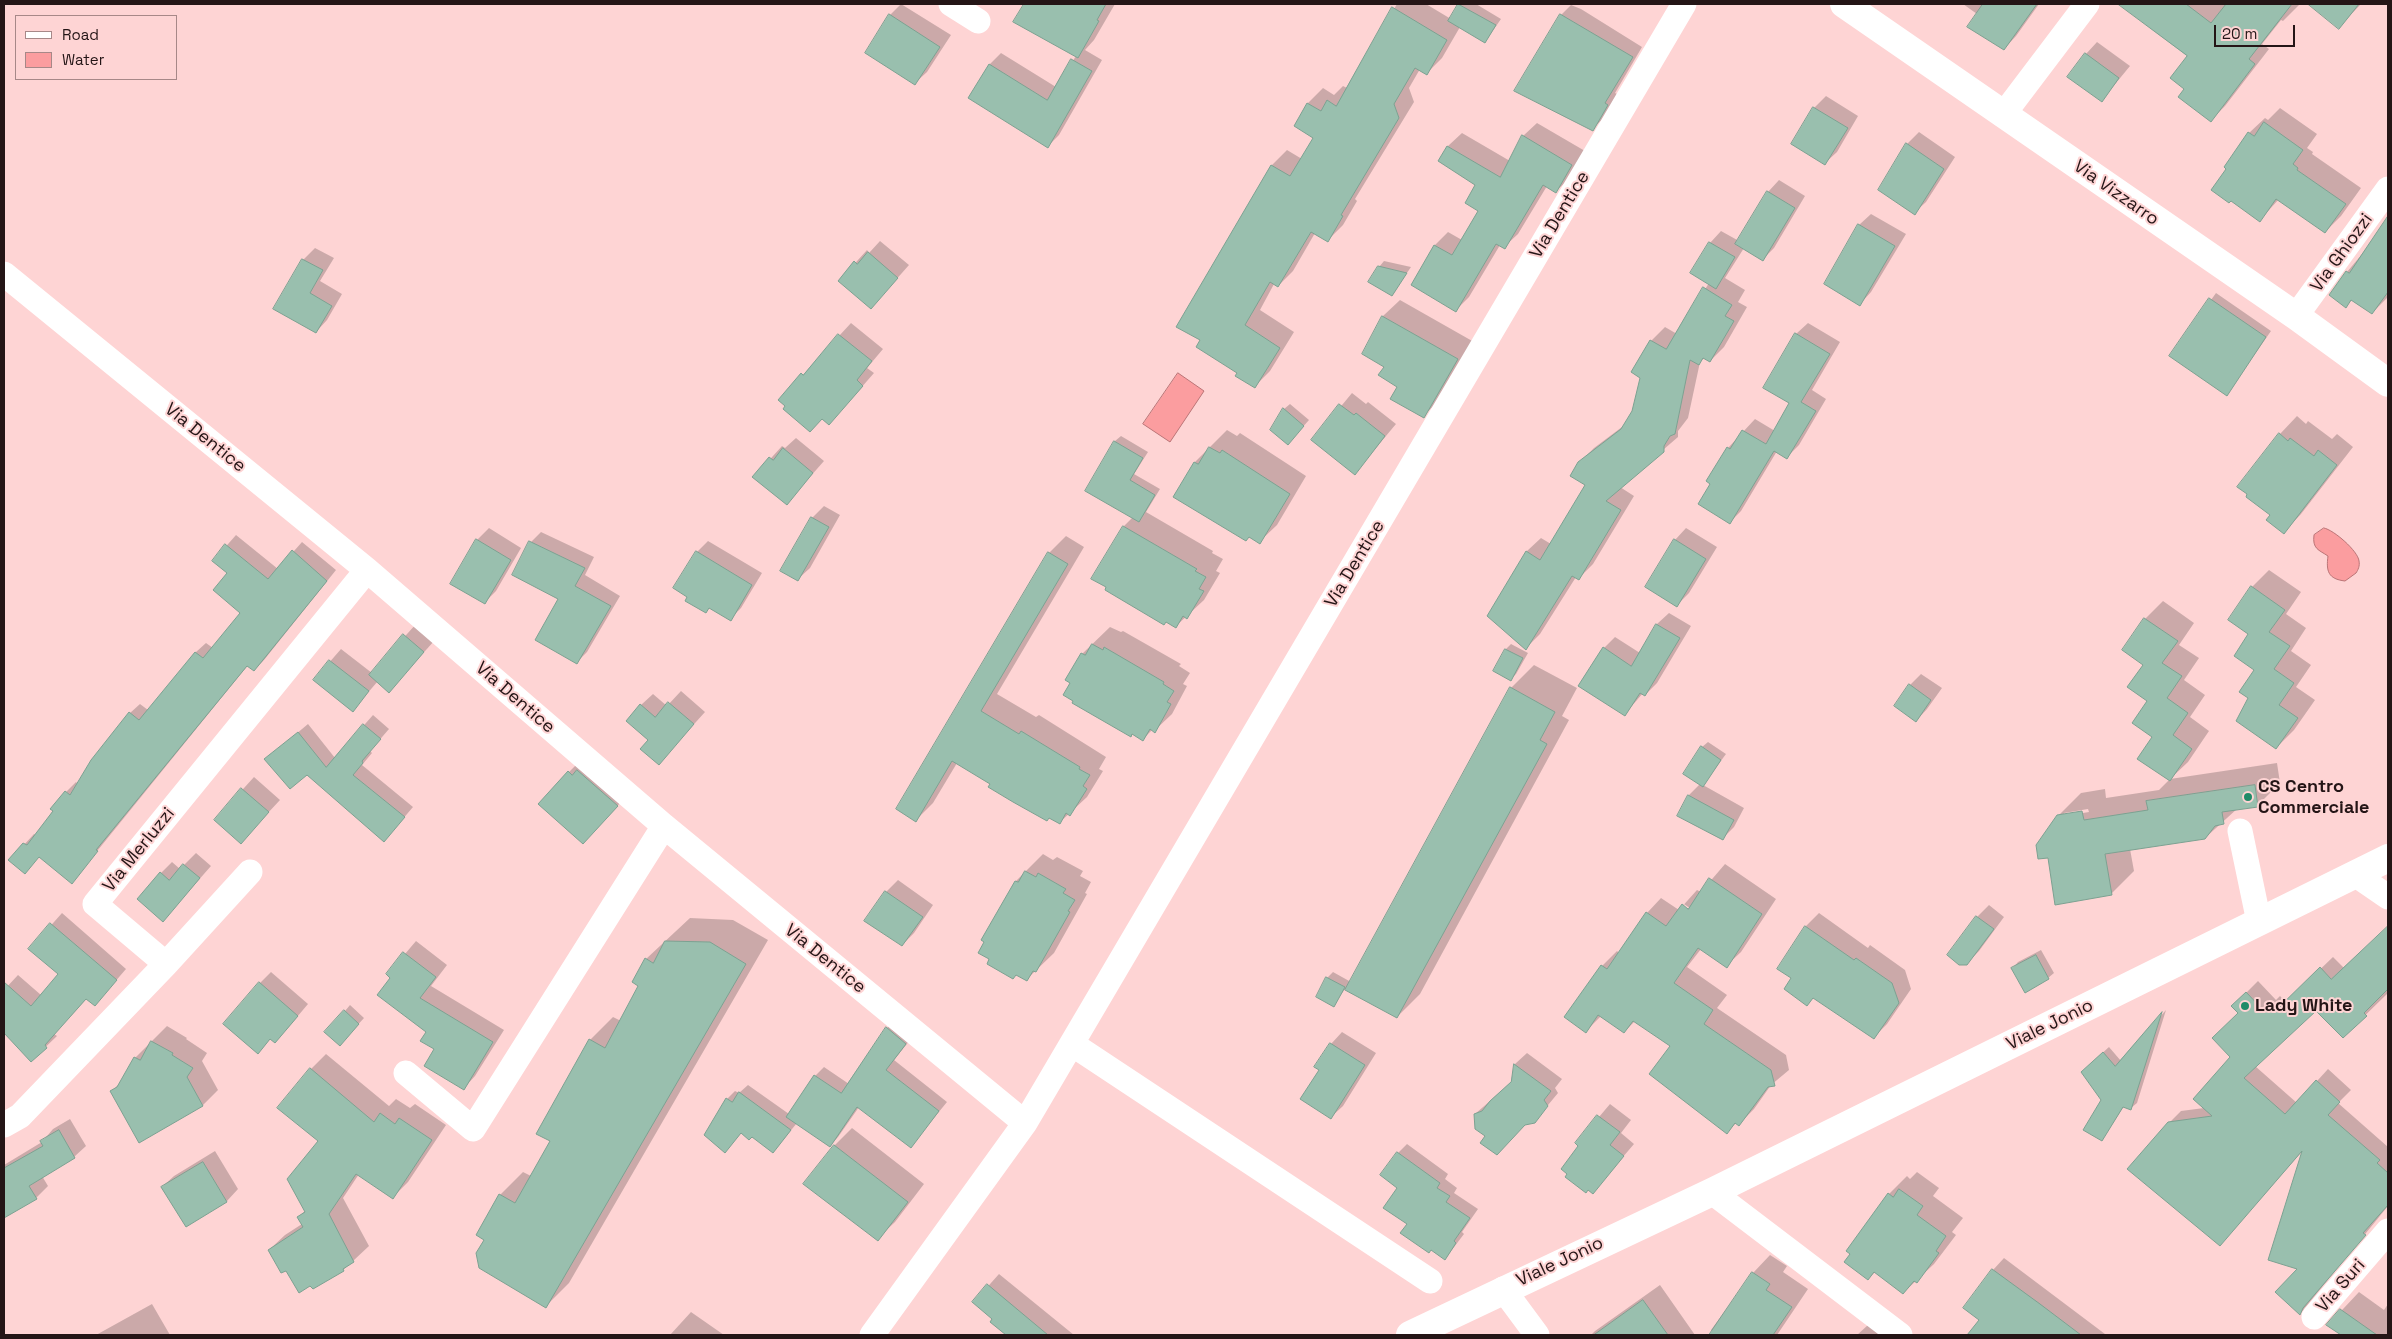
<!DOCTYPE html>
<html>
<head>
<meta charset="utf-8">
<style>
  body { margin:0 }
  #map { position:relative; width:2392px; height:1339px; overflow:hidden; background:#fed4d4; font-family:"Space Grotesk",sans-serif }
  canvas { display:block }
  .frame { position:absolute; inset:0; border:5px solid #241516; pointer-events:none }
  .legend { position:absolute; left:15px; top:15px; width:162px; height:65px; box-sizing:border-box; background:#fed4d4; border:1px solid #a78888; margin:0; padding:6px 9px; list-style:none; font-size:15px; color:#241516 }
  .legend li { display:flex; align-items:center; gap:10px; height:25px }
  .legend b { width:25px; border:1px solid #a78888 }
  .scale { position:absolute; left:2214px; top:25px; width:81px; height:22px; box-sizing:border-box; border:2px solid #241516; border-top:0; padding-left:6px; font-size:15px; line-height:18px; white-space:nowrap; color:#241516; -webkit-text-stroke:4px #fed4d4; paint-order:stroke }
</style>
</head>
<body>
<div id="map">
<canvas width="2392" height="1339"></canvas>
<div class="frame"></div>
<ul class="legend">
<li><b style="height:6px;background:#fff"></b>Road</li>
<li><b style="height:14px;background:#fb9d9f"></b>Water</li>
</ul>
<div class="scale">20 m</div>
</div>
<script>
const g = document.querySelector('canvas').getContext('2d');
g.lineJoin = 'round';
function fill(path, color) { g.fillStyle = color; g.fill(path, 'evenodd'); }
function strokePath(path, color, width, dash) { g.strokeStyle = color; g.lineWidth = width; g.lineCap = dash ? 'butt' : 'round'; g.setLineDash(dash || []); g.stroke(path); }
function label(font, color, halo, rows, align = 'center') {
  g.font = font + ' "Space Grotesk",sans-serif'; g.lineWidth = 4; g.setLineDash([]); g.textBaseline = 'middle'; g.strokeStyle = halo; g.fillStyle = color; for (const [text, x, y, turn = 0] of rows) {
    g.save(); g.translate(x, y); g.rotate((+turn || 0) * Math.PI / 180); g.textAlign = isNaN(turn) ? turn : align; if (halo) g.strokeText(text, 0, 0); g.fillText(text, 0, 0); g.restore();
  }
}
const water = new Path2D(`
  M1178,373l26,18 -34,51 -27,-18z
  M2324,528c10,2 34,23 35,33 1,5 -1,9 -3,12l-11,8c-17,-2 -19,-10 -17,-25 -9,-6 -16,-7 -14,-21z`);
fill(water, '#fb9d9f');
strokePath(water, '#ba7476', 1);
fill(new Path2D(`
  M901,4l50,31 -24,37 -12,11 -25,-68z
  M1025,4h90l-21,36 -9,10 17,10 -43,75 -11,11 -78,-49 20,-33 11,-11 55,34 20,-31 -61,-34z
  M1397,4h29l25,15 9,-15h16l25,15 -16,23 -25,-15 -18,31 -15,15 -7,-4 -11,19 5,14 -59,97 2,2 -14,24 -15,15 -13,-7 -22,38 -15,15 -4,-2 -14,26 34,22 -24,39 -15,15 -53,-46 -24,-13 94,-162 15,-15 15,9 13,-22 -20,-12 13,-22 15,-15 11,7 9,-9 4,2z
  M1963,4h76l-23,32 -12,13 -27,-35z
  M2123,4h177l-17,17 -2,-1 -19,24 7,5 -44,57 -14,14 -26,-31 3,-34z
  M2310,4h51l-22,23z
  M1571,5l10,4 61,38 -27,46 2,1 -14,25 -11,10 -32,-113z
  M2097,42l33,24 -28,34 -16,-46z
  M1826,96l32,20 -21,36 -12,11 -32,-19 21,-36z
  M2280,108l37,26 -10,14 6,4 -1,2 49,34 -20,28 -16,16 -46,-33 -19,21 -29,-21 18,-66 16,-15 3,2z
  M1537,123l48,28 -15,27 -14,13 -9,-5 -29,48 -14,13 -4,-2 -31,52 -13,13 -44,-26 23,-39 13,-13 14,8 18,-29 -3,-26 -38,-24 9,-15 14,-13 48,28 13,-25z
  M1919,132l36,25 -29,45 -12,11 -7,-69z
  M1779,180l26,16 -31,52 -11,11 -19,-11 -19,30 20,12 -7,12 9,5 -23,40 -14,14 -5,-4 -5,5 -12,56 -10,13v6l-58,50 14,9 -41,68 -14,14 -3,-1 -36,57 -14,14 1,-97 14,-13 10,6 36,-60 -8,-21 15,-15 32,-24 7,-13 18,-70 14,-14 12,7 32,-51 1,-40 11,-12 18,10 29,-49z
  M1871,214l35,20 -35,58 -11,12 -1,-79z
  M2388,223v74l-16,16 -19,-14 -7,7 1,-34z
  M880,241l29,24 -38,43 -32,-27 28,-31 2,3z
  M315,248l19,10 -14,23 22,13 -15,26 -11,12 -13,-72z
  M1384,261l27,6 -19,28 -13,-28z
  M2216,293l55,38 -44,63 -56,-38z
  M1400,300l74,42 -34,58 -17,16 -38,-50 -21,-12 19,-38z
  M851,323l32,26 -16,19 7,5 -34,39 -18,6 -35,-12 -7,-6z
  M1808,323l32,19 -28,48 14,9 -27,46 -12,12 -10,-6 -36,60 -11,11 -18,-39 16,-35 27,-29 20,12 16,-28 5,-69z
  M1352,393l14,11 2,-2 28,22 -41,49 -42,-33z
  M1290,404l19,16 -16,18 -9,-29z
  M2297,416l9,8 2,-3 24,18 5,-5 16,13 -52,67 -17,18 -4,-98z
  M1227,430l10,6 3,-3 66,43 -29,49 -18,17 -85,-46 21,-34z
  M1121,436l27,16 -14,22 26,15 -14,23 67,39 -1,2 11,6 -7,12 4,2 -16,27 -28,26 -52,-100 9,-9 -47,-27 29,-49z
  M796,438l28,23 -37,42 -33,-26 28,-31 3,2z
  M824,506l16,9 -30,53 -12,11 -16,-9 30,-52z
  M489,528l32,20 -25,43 -12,12 -7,-63z
  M1686,528l31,19 -28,46 -12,12 -2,-65z
  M541,532l53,25 -9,18 35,21 -33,56 -10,10 -17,-63 -29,-57z
  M236,535l42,34 24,-27 34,28 -72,90 -10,10 -6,-5 -176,217 -33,-26 -29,4 24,-26 2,1 30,-43 10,-10 2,2 52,-71 10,-9 8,6 48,-58 10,-9 7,5 29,-36 -13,-40 -15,-12z
  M1066,536l18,11 -87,147 39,23 3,-2 67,42 -7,12 4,2 -16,26 -28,26 -102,-60 -24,40 -17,17 133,-267z
  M708,541l54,32 -21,35 -11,11 -20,-12 -4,4 -9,-59z
  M2269,570l32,22 -15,22 20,14 -15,23 20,14 -15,22 19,13 -21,30 -18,18 -27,-50 7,-28 -6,-36 2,-47z
  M2163,601l31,22 -15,22 20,13 -15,22 21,15 -15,22 19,14 -21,31 -18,17 107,-16 3,20 -23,23 -19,2 -33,30 -75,11 4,22 -23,23 -53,-78 23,-23 24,-4 1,9 53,-8 11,-11 -16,-43 -9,-72 -21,-14 21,-31zM2088,809l1,3 -25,4v-3z
  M1669,613l22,13 -34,57 -12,12 -2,-2 -18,21 -21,-66 11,-11 25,16 17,-29z
  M416,624l19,16 -46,51 -11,-10 -25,29 -39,-30 27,-31 31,24z
  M1110,627l11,5 2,-1 58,33 -2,2 11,7 -7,11 4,2 -15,28 -18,17 -2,-1 -9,9 -10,-6 -2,3 -64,-57 15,-25z
  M1511,644l17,9 -12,21 -5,5 -17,-9 12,-21z
  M1534,665l43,23 -15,28 7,4 -149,274 -23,23 -52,-28 -11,16 -7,-27 6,-6 18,10 160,-294z
  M1921,674l21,14 -15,21 -11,12 -6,-36z
  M681,691l24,21 -46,51 -9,-23 -9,-35 12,-11 14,12z
  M373,715l16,14 -19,22 2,2 -10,12 51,42 -29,34 -77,-68 -41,-14 42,-35 27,34z
  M1708,742l18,12 -23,31 41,23 -10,19 -12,12 -44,-23 11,-21 11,-11 2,-37z
  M580,761l48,33 -34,38 -25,-60z
  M254,777l26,23 -39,42 -26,-22z
  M196,853l15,13 -37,42 -13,-35 11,-11 8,7z
  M1043,854l10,6 4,-3 26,14 -3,5 11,6 -6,11 2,1 -33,59 -27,26 -36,-20 -5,-18 -3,-1 33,-59z
  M1725,864l51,35 -35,53 -15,14 -25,-17 -14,18 40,28 -10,13 69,47 3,15 -18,15 -17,24 -15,15 -2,-2 -10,10 -55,-86 -37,-25 -11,11 -23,-16 -15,15 16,-65 15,-15 2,2 28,-40 14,-15 18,12 18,-20 4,2zM1684,904l10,7 -2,2 -8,-6z
  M898,880l35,25 -19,28 -12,12 -16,-53z
  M1989,905l15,12 -25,34 -12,12 -19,-8 29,-38z
  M62,913l64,56 -31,36 -8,-7 -33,36 3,2 -26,25 -25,-27 -2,2v-46l14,-15 23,20 18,-21 -29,-25z
  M1819,913l49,35 2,-3 35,25 6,19 -24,35 -13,13 -60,-40 -7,7 -14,-26 13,-52z
  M690,918l43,2 35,20 -199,343 -23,23 -61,-67 15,-44 23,-23 8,4 20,-36 39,-100 23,-23 8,4 19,-36 6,-26z
  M2388,927v66l-45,44 -26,-28 -62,57 42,37 31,-34 23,21 -13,13 50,44v59l-88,108 -1,-46 5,-119 -84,96 -51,-122 12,-12 23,-3 28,-51 7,-44 -6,-7 25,-25 18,19 4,-4 6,6 47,-45 11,11z
  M416,941l31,24 -16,21 73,44 -29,46 -11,12 -76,-114z
  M2041,950l13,23 -6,5 -35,-10 5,-6z
  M271,972l37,32 -22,26 -15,8 -13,14 2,-69z
  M350,1005l14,13 -19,21v-28z
  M2166,1010l-29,93 -6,5 -7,-2 -22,34 1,-41 -15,-33 21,-19 12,14z
  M895,1019l19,16 -20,25 53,42 -36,44 -52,-39 -21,30 -8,9 -33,-23 -24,29 -21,-17 -10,-3 -17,19 2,-52 8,-8 4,2 9,-8 41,29 26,-38 9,-9 25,17 38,-56z
  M167,1026l20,12 -1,1 21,14 -5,8 16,29 -15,15 -63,36 -28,-50 10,-10 13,-23z
  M1342,1032l34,21 -33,53 -12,11 -11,-47 11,-26z
  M1527,1053l35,26 -7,9 3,5 -24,29 -47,14 -12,-22 38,-33 2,-17z
  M326,1054l63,52 7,-7 14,9 5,-4 31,21 -38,57 -15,15 -34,-23 -16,24 26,48 -16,15 -10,9 -56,-1 -18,-19 16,-15 17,-11 -4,-7 8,-7 14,-69 -9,-72z
  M1610,1104l21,16 -10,13 13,11 -41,48 -13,-47 -3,-2z
  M70,1119l16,27 -12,11 -32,19 6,10 -12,12 -32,18v-51l38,-23 11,-13z
  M852,1128l72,56 -29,38 -18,17 -72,-56 30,-38z
  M1407,1144l41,30 -3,5 12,9 -3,5 24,16 -16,23 2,2 -19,25 -36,-35 -10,-36 -1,-35z
  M215,1151l23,38 -11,12 -41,24 -24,-38 12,-11z
  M1917,1172l22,16 -6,8 30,22 -11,14 4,3 -22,29 -31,29 -28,-21 -7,7 -16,-26 -5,-2 42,-57 18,-18 3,3z
  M1770,1255l17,11 -4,6 25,17 -31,46h-58l-8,-5 42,-57z
  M2004,1258l101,76 -1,1h-95l-7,-5 -5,5h-19l-6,-4 8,-12 13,-49z
  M999,1274l75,61h-67l-15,-13 2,-3 -20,-17z
  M1660,1285l35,50h-104l4,-4z
  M2359,1292l25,18 4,-6v31h-45l-15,-10z
  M152,1304l18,31h-74z
  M691,1312l33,23h-54z
  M1868,1325l14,10h-25z`), '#0003');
const building = new Path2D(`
  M1024,4h82l-9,16 2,1 -21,37 -65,-36z
  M1458,4l38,21 -11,18 -37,-22z
  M1983,4h54l-33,46 -37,-23z
  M2118,4h68l25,19 15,-19h66l-43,55 6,5 -44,58 -33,-25 6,-8 -14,-11 17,-22z
  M2308,4h51l-20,25z
  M1392,7l55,33 -20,35 -12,-7 -21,36 5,14 -58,97 2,1 -15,26 -17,-10 -33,55 -8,-5 -25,43 35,23 -25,40 -20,-12 2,-3 -41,-26 4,-7 -24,-13 95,-162 19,11 23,-38 -19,-12 13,-23 14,8 6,-11 9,6z
  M889,14l51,33 -25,38 -50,-32z
  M1560,14l73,43 -28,46 3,2 -15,26 -79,-40z
  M2085,53l34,25 -17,24 -35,-25z
  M1071,59l21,12 -44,77 -80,-50 21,-34 58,36z
  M1813,107l35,21 -23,37 -34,-21z
  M2264,122l39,28 -10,14 5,4 -1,2 49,34 -21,29 -49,-34 -16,23 -29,-21 -2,2 -18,-13 15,-21 -2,-2 24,-35 6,4z
  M1522,135l50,30 -16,28 -13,-8 -38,64 -9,-5 -40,68 -45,-27 23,-40 18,10 26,-44 -13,-8 10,-18 -37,-24 9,-15 53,31z
  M1906,143l38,26 -29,46 -37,-25z
  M1767,191l28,17 -32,53 -28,-17z
  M2388,216v76l-16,22 -21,-14 -5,8 -17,-13 17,-24 3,2z
  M1858,224l37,22 -35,60 -36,-22z
  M1709,242l26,15 -19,32 -26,-16z
  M868,252l30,26 -27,31 -33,-28 16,-20 3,3z
  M302,259l21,11 -13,23 22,13 -16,27 -43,-24z
  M1378,266l29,7 -15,23 -24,-14z
  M1703,287l29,18 -7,11 9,5 -24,41 -7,-4 -4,7 -9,-5 -15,74 -5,2 -6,10v6l-58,49 15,9 -42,70 -7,-4 -46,74 -39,-34 39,-65 14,9 45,-75 -15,-9 8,-14 43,-33 11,-18 8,-33 -9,-6 19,-32 16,9z
  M2209,298l57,39 -39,59 -58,-40z
  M1382,316l76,43 -34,59 -34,-19 7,-12 -19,-12 6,-8 -22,-13z
  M1795,333l35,21 -29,48 15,9 -29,48 -13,-8 -44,73 -32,-20 12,-20 -4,-3 21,-34 3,2 12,-19 24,14 23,-41 -26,-15z
  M838,334l34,27 -15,19 6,6 -34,39 -7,-6 -12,13 -27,-23 2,-3 -7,-6 23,-27 2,2z
  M1339,404l15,11 2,-2 29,23 -30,39 -44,-35z
  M1283,408l21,18 -16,19 -18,-15z
  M2279,433l9,8 2,-3 24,18 4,-6 19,15 -53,69 -18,-14 4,-5 -24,-18 1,-3 -10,-7z
  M1114,441l29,17 -13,22 25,15 -16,27 -54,-31z
  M1209,447l11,6 2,-3 68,44 -30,50 -11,-7 -3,4 -73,-44 21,-35 4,2z
  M783,448l30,25 -26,32 -35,-28 17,-20 4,3z
  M811,517l18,10 -31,54 -18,-10z
  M1123,526l74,43 -2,2 11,6 -7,12 5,2 -17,28 -4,-3 -7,12 -10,-6 -2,3 -59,-35 1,-3 -15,-8z
  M476,539l35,21 -26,44 -35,-20z
  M1674,539l32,20 -29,48 -32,-20z
  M529,541l56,27 -10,18 36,20 -34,58 -42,-24 23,-41 -46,-24z
  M225,544l43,35 24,-29 35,31 -73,90 -7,-5 -151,184 2,1 -26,33 -33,-27 -14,17 -17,-14 15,-17 4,2 26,-34 -3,-2 15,-18 5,4 21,-35 38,-48 10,8 56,-68 8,6 37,-45 -27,-23 14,-17 -15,-12z
  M696,551l56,34 -21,36 -22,-13 -3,5 -21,-12 2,-4 -14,-9z
  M1048,552l20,12 -87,147 38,23 2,-3 59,36 -1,2 11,6 -7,11 4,3 -17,27 -4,-3 -6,11 -11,-6 -2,3 -34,-19 -25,-15 2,-3 -38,-23 -36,61 -20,-13z
  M2251,586l34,24 -16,22 21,14 -16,23 20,14 -15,22 19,13 -22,31 -40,-28 12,-23 -9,-6 15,-22 -20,-14 14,-22 -20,-14z
  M2144,618l34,23 -16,22 20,13 -15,22 21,15 -15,22 19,14 -22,32 -33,-22 15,-22 -20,-14 15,-22 -20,-14 16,-22 -21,-15z
  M1656,624l24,14 -35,58 -5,-3 -15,23 -47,-30 25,-39 28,19z
  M403,634l21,18 -35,41 -20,-18z
  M1092,644l11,6 1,-3 60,35 -1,2 11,7 -7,11 4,2 -16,29 -5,-4 -7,12 -11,-7 -1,3 -59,-34 1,-2 -10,-6 7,-12 -5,-3 16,-27 4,2z
  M1505,649l18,9 -12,23 -18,-10z
  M329,660l40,31 -16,21 -40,-32z
  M1909,684l22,16 -15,22 -22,-16z
  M1510,687l45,25 -15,28 7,4 -150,274 -52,-28z
  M668,702l26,22 -35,41 -19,-16 8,-9 -22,-19 14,-17 15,13z
  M363,724l18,15 -19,22 1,2 -10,12 52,42 -21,25 -77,-67 -17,14 -26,-30 34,-27 28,35z
  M1701,746l20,14 -18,27 -20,-13z
  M577,770l41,36 -35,38 -45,-40 30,-33 4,4z
  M2255,785l3,22 -36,5 2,12 -9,2 -10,13 -100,15 7,41 -57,10 -7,-47 -10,1 -2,-14 21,-30 25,-4 2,9 64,-10 -2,-9z
  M241,788l28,24 -28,32 -27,-24z
  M1688,795l46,25 -11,20 -46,-24z
  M183,864l17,14 -37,44 -26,-23 23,-27 9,8z
  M1025,871l11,6 2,-4 28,16 -3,4 12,7 -7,11 2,1 -34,60 -3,-1 -6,10 -11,-6 -3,4 -26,-15 2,-5 -11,-6 6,-11 -3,-2 34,-59 3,1z
  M1709,878l53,36 -35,54 -29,-20 -24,35 39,27 -9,14 67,46 4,16 -7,1 -29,39 -4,-3 -8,11 -78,-60 21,-28 -37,-25 -9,12 -26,-18 -12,18 -22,-16 37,-52 6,4 39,-57 20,14 16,-22 6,5z
  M885,891l38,26 -21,29 -38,-25z
  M1976,916l18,13 -27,36h-8l-12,-10z
  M50,923l67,57 -22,26 -9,-7 -41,46 2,3 -16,14 -27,-29v-51l27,24 27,-32 -30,-25z
  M1805,926l49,34 2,-2 36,25 7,20 -25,36 -61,-41 -6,8 -23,-17 7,-11 -14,-9z
  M2388,926v63l-24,24 3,3 -24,22 -27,-27 -72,67 41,36 31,-34 24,22 -12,13 52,45 -3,3 11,10v32l-25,28 3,2 -63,73 -3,7 -25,-23 22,-23 -29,-9 34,-109 -82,95 -93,-77 41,-47 44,-6 -19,-17 37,-42 -18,-19 26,-25 -7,-7 15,-14 18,19 4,-4 6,5 46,-45 11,12z
  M665,941l45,1 36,22 -200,344 -67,-40 -3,-15 8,-13 -8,-5 23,-41 16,9 35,-62 -14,-7 53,-95 16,9 33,-62 -6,-4 13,-24 8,5z
  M403,952l33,25 -16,21 73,44 -29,48 -40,-24 10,-17 -14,-8 6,-9 -49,-37 13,-17 -4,-4z
  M2036,955l13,24 -24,14 -14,-25z
  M1326,977l19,10 -11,20 -18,-10z
  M259,982l39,34 -23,27 -5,-4 -12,15 -35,-30z
  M344,1010l15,14 -19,22 -16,-14z
  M2162,1012l-31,98 -8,-3 -21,34 -19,-11 18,-30 -20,-28 22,-20 12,14z
  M886,1027l20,17 -20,26 53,41 -28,37 -54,-41 -27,40 -44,-30 28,-42 27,18z
  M151,1041l22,12 -1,2 21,13 -6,9 16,29 -64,37 -29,-52 7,-4 17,-30 6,3z
  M1330,1043l35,22 -34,54 -31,-20 19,-29 -5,-3z
  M1514,1064l37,27 -7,9 4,6 -13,17 -10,2 -28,30 -17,-12 5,-7 -10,-7 -1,-15 8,-3 8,-10 21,-19z
  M310,1068l64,54 6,-9 15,11 4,-6 33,22 -39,59 -37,-25 -27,40 25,48 -11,7 1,2 -31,18 -3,-3 -11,7 -13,-22 -5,2 -13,-23 35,-23 -6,-10 8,-5 -18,-33 31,-38 -41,-33z
  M739,1092l52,38 -18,23 -21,-16 -3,3 -8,-7 -16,20 -21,-18 22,-37 6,4z
  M1597,1115l23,17 -10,13 14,11 -31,38 -5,-4 -2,3 -21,-16 2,-3 -6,-5 17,-23 -3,-3z
  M59,1130l16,28 -46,28 8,13 -33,19v-50l39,-22 -3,-5z
  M834,1145l74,57 -30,39 -75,-57z
  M1397,1152l43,31 -3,5 13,8 -4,6 24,16 -16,23 2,2 -11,17 -14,-10 -2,3 -29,-20 7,-9 -24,-16 14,-20 -17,-13z
  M203,1162l24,40 -41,25 -25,-40z
  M1899,1189l24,17 -6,9 29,21 -10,15 3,2 -22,30 -3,-2 -11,13 -29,-22 -6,8 -24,-18 6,-8 -4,-3 42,-58 5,4z
  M1992,1269l48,35 41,31h-114l12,-15 -16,-12z
  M1752,1272l18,12 -4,6 26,17 -19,28h-64z
  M987,1284l61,51h-42l-16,-13 2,-3 -20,-17z
  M1643,1300l25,35h-74z
  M2340,1309l37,26h-36l-15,-10z`);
fill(building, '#99bfae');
strokePath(building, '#7ca191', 1);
strokePath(new Path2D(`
  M951,4l27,17
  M2003,115l84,-111
  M4,274l363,296 297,256 361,297
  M2296,316l92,-127
  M2240,831l19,91
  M2356,875l32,22
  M166,964l84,-92
  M1072,1044l358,237
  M406,1073l67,56 191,-303
  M4,1125l16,-9 146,-152 -71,-60 272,-334
  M1712,1192l188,143
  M1503,1289l34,46
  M2314,1317l74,-86
  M872,1335l153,-212 659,-1119`), '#fff', 25);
strokePath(new Path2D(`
  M1844,4l452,312 92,67
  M1410,1335l302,-143 676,-334`), '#fff', 28);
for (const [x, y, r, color] of [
  [2248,797,5,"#208b68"],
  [2245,1006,5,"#208b68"]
]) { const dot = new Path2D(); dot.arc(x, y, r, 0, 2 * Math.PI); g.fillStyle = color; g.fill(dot); strokePath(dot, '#fed4d4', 2); }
label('18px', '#241516', '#fed4d4', [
  ["Via Vizzarro",2116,193,35],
  ["Via Dentice",1560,215,-59],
  ["Via Ghiozzi",2342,253,-54],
  ["Via Dentice",205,438,39],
  ["Via Dentice",1355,564,-59],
  ["Via Dentice",515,698,41],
  ["Via Merluzzi",139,850,-51],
  ["Via Dentice",825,959,39],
  ["Viale Jonio",2050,1025,-26],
  ["Viale Jonio",1560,1262,-25],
  ["Via Suri",2341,1286,-49]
]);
label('bold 18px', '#241516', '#fed4d4', [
  ["CS Centro",2258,787],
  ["Commerciale",2258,808],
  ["Lady White",2255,1006]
], 'left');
</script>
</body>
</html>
